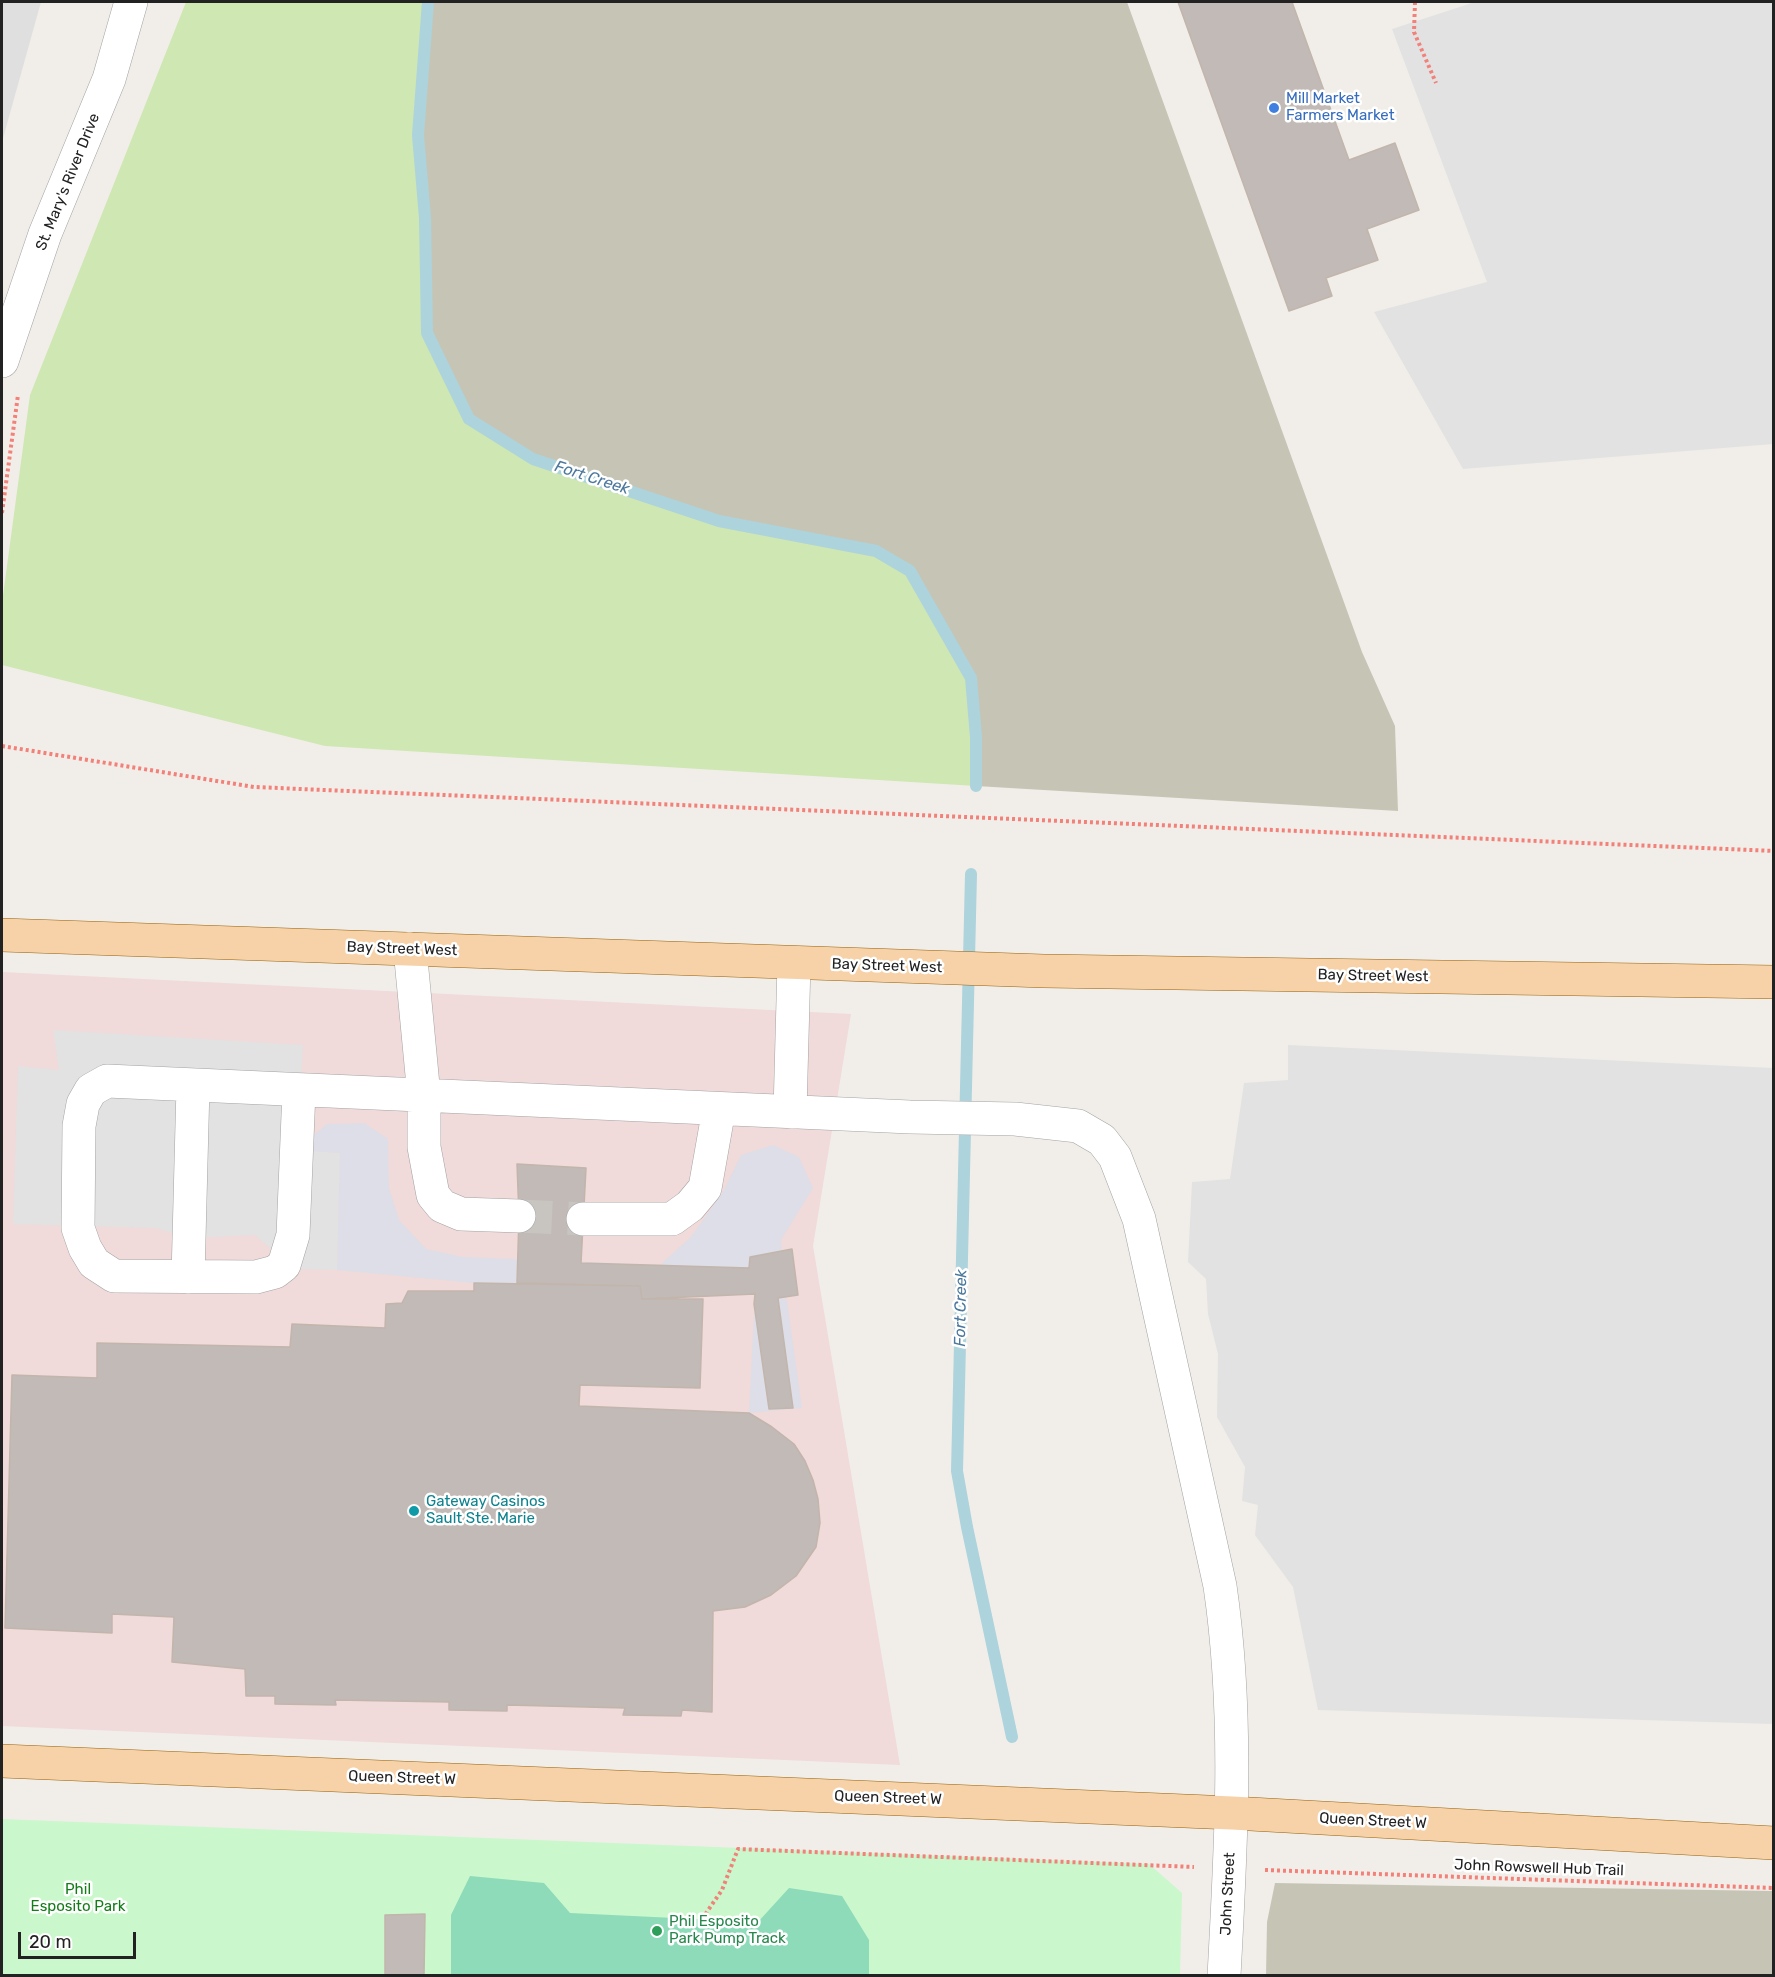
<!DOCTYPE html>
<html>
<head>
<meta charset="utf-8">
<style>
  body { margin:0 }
  #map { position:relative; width:1775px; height:1977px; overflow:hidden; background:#f1eee9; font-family:Rubik,sans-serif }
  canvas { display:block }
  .frame { position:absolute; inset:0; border:3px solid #222; pointer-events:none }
  .scale { position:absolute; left:18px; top:1932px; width:118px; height:27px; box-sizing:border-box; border:3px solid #222; border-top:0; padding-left:8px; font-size:18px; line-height:21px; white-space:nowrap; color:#222; -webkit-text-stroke:4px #fff; paint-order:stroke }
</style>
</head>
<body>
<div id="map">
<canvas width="1775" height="1977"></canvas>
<div class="frame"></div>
<div class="scale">20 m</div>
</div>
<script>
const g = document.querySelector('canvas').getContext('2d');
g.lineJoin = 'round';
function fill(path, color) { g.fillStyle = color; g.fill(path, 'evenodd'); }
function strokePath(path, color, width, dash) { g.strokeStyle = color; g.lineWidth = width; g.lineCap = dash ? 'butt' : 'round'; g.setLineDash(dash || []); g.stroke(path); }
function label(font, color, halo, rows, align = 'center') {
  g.font = font + ' Rubik,sans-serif'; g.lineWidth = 5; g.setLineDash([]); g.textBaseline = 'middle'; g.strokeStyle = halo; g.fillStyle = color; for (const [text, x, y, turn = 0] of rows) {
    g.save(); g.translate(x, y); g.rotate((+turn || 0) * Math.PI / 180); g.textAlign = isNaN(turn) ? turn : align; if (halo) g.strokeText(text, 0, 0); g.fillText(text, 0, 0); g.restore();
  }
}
fill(new Path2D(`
  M2,2h39l-39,140z`), '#e0dfdf');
fill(new Path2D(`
  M2,972l849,42 -38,232 87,519 -898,-39z`), '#f0dada');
fill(new Path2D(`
  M428,2h699l235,650 33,74 3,85 -422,-25v-49l-5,-59 -147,-138 -105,-19 -186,-62 -64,-40 -42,-86 -2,-115 -7,-83z
  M1275,1883l498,8v84h-507l1,-53z`), '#c6c5b5');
fill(new Path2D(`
  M186,2h242l-10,133 7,83 2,115 42,86 86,47 164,55 157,30 34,20 61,107 5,59v49l-651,-40 -323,-81v-62l28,-208z`), '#cfe7b3');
fill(new Path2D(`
  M2,1819l1147,45 33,29 -2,82 -1178,1z`), '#cbf7cc');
fill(new Path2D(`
  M470,1876l74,7 26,30 188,9 31,-34 53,8 27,44v35h-418v-60z`), '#8ddbb9');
fill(new Path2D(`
  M1475,2h298v442l-310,25 -89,-157 113,-30 -95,-253z
  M53,1030l250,15 -6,105 43,3 -3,117 -43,-1 -39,-34 -66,3 -34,-10 -142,-4 5,-158 41,4z
  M1288,1045l485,23v656l-455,-14 -25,-123 -38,-52 3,-30 -16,-4 3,-34 -28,-50 1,-63 -10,-40 -2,-35 -18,-17 4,-80 38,-3 14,-96 44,-3z`), '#e2e2e2');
fill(new Path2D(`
  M364,1123l24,16 1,49 10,32 27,29 37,8 197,8 31,-28 32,-45 18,-37 32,-10 26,12 14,31 -32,52 3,40 18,128 -53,5 6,-119 -113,5 -2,-13 -166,-3 -137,-13 3,-117 -44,-3 31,-26z`), '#dddee7');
strokePath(new Path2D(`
  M428,2l-10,133 7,83 2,115 42,86 64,40 186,62 157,30 34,20 61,107 5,59v49
  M971,874l-14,597 10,56 45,210`), '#add3dc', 12);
const building = new Path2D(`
  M1178,2h114l57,158 46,-17 24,67 -52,19 11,31 -52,18 6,18 -43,15z
  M517,1164l69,4 -5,95 168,5 1,-11 42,-8 6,46 -20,3 15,110 -24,1 -15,-105 1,-10 -113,5 -2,-13 -123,-3 2,-67z
  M474,1283l166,3 2,13h61l-3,89 -120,-3 -1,21 170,7 23,14 22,17 11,17 8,19 5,19 2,24 -4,24 -20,29 -25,19 -26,12 -32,4 -1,101 -30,-2 -1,6 -58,-1 2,-7 -118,-3v6l-58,-1v-8l-114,-2 1,5 -61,-1v-8h-29l-1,-27 -73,-7 2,-45 -62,-3v19l-107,-5 7,-253 85,3v-35l193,4 2,-23 93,4 1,-24 16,-1 6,-12h66z
  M425,1914l-1,62h-39v-61z`);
fill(building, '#c2bab6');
strokePath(building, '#c2b5ac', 1.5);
strokePath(new Path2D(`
  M519,1216l64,3`), '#c8c5c1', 33, [33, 16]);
const minor = new Path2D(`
  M2,361l43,-127 64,-155 22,-77
  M410,949l14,147v51l9,48 9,11 19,8 58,2
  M299,1091l-6,144 -9,30 -9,7 -19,5 -142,-1 -20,-13 -9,-15 -7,-20 1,-102 4,-22 8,-14 16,-9 803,36 105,2 63,7 24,14 13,17 24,62 81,367c19,130 11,259 4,390
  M790,1112l4,-149
  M583,1219h89l18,-13 15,-18 14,-79
  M188,1277l5,-191`);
const major = new Path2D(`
  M2,935l1042,36 730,11
  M2,1761l1230,52 542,30`);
strokePath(minor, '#a3a3a3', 34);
strokePath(major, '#966209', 34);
strokePath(new Path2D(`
  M1415,2l-1,30 22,51
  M2,513l16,-118
  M2,746l252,41 1520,64
  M1265,1870l509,18
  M702,1919l20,-29 16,-41 456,18`), '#f2817a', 4, [3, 3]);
strokePath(minor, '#fff', 33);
strokePath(major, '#f7d2a9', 33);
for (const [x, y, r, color] of [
  [1274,108,6,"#3f7fe0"],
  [414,1511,6,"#0f9aa8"],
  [657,1931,6,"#2e9e5b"]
]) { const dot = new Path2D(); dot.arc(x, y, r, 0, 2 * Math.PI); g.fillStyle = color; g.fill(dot); strokePath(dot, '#fff', 2); }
label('15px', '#366cbe', '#fff', [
  ["Mill Market",1286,99],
  ["Farmers Market",1286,116]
], 'left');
label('15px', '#222', '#fff', [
  ["St. Mary's River Drive",68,182,-68],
  ["Bay Street West",402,949,2],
  ["Bay Street West",887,966,2],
  ["Bay Street West",1373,976,1],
  ["Queen Street W",402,1778,2],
  ["Queen Street W",888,1798,2],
  ["Queen Street W",1373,1821,3],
  ["John Rowswell Hub Trail",1539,1868,2],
  ["John Street",1228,1894,-87]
]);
label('15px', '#0d838f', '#fff', [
  ["Gateway Casinos",426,1502],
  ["Sault Ste. Marie",426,1519]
], 'left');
label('15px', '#137d18', '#fff', [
  ["Phil",78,1890],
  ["Esposito Park",78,1907]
]);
label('15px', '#27864d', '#fff', [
  ["Phil Esposito",669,1922],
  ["Park Pump Track",669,1939]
], 'left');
label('italic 16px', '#4c789d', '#fff', [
  ["Fort Creek",592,478,18],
  ["Fort Creek",961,1308,-89]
]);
</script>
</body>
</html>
